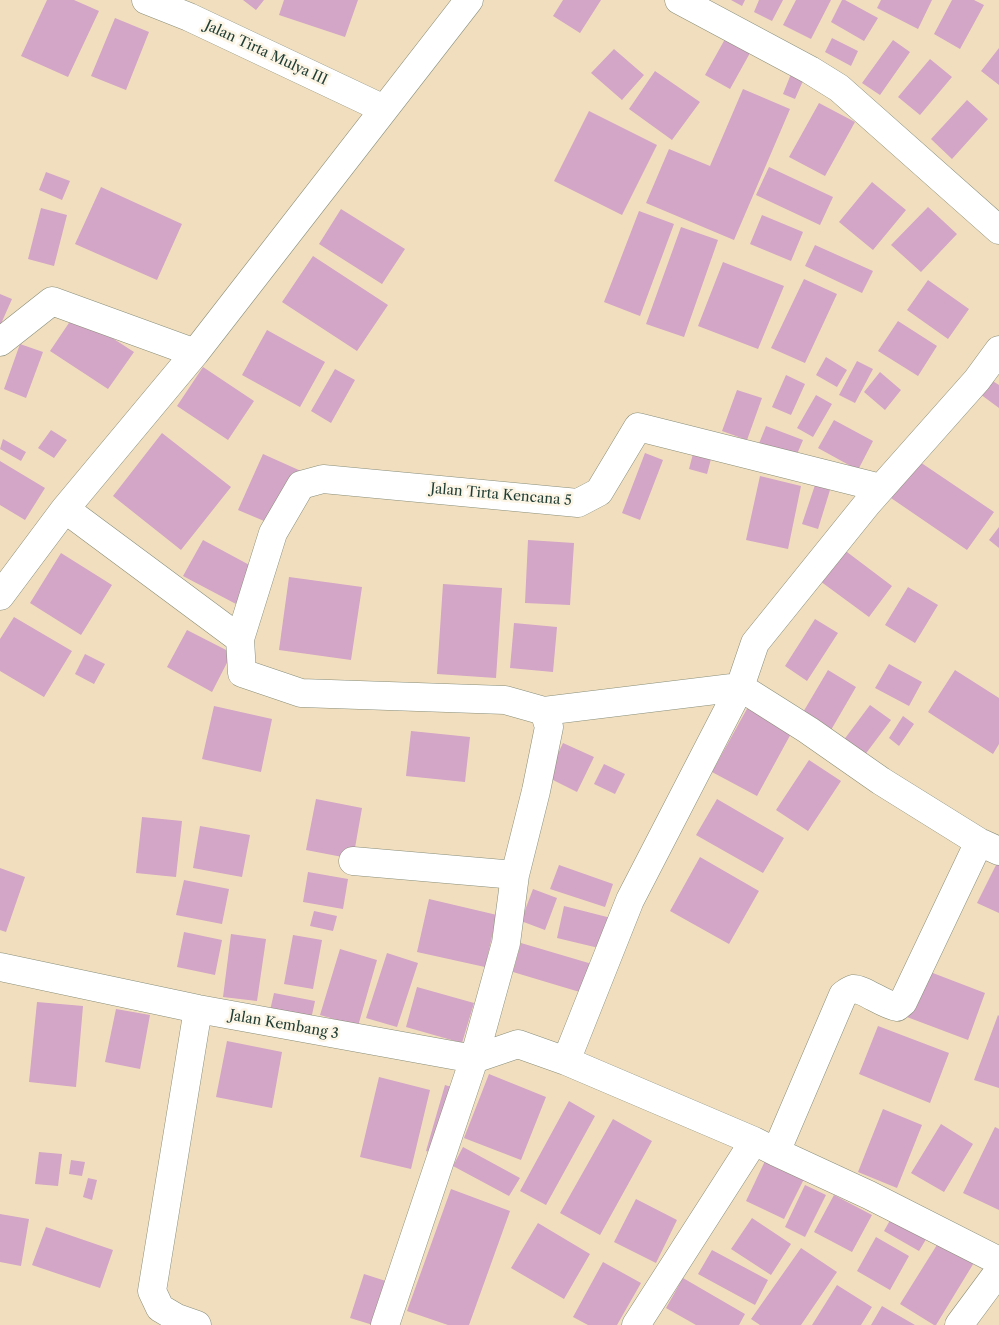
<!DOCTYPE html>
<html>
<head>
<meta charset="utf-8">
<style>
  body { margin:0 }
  canvas { display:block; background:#f1debe }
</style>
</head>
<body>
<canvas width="999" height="1325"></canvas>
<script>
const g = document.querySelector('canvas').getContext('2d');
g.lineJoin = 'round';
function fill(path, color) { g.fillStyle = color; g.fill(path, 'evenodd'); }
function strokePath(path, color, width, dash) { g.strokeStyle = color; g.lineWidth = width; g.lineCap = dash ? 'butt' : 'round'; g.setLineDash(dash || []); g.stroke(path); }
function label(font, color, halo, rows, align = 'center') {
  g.font = font + ' "Libre Caslon Text",serif'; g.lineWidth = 5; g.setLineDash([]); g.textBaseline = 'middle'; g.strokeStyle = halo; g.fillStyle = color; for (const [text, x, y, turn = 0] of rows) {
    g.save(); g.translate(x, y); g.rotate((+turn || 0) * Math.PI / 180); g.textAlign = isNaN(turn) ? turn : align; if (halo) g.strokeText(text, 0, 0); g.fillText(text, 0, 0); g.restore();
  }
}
fill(new Path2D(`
  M47,0h27l25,11 -31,66 -47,-21z
  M243,0h21l-8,10z
  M284,0h74l-13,37 -66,-22z
  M563,0h38l-21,33 -27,-17z
  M731,0h14l-3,6z
  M759,0h24l-11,21 -18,-9z
  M796,0h35l-20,39 -28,-14z
  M842,0h3l33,18 -14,23 -33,-19z
  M881,0h51l-14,29 -41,-21z
  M952,0h22l10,5 -24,44 -26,-15z
  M115,18l34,14 -23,58 -35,-14z
  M832,38l26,13 -7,15 -26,-14z
  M725,39l25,14 -20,36 -25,-14z
  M893,40l17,12 -30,43 -18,-12z
  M999,48v37l-18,-14z
  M614,49l30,26 -22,25 -31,-27z
  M930,59l22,18 -32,38 -22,-18z
  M793,69l13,5 -11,25 -12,-5z
  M655,71l45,31 -28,38 -43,-31z
  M743,89l47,20 -56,131 -88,-37 23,-54 41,17z
  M967,100l21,19 -36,40 -21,-20z
  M819,103l36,19 -30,54 -36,-19z
  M589,111l68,34 -35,70 -68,-34z
  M769,167l64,30 -13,28 -64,-30z
  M46,172l24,9 -8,19 -23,-10z
  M872,182l34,28 -33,40 -34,-28z
  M101,187l81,37 -25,56 -82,-36z
  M928,207l29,27 -36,38 -30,-27z
  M41,208l26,7 -13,51 -26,-7z
  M341,209l64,40 -23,35 -63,-40z
  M639,211l35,13 -34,92 -36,-14z
  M762,215l41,17 -12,29 -41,-17z
  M681,227l37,13 -34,97 -38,-13z
  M815,245l58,26 -11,22 -57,-27z
  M313,256l75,49 -31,46 -75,-49z
  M723,262l61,24 -26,63 -60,-23z
  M804,279l33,15 -32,69 -34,-15z
  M928,280l41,29 -21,30 -41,-29z
  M0,294l12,5 -12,27z
  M75,314l59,38 -26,37 -58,-38z
  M898,321l39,25 -19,30 -40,-25z
  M267,330l58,32 -25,45 -58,-32z
  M20,344l23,8 -17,46 -22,-9z
  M826,357l21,13 -10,17 -21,-12z
  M857,361l16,8 -18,34 -16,-8z
  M203,367l51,34 -26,39 -51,-34z
  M335,369l20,11 -24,43 -20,-12z
  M880,372l21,18 -16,20 -21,-18z
  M786,375l19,9 -14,31 -19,-8z
  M991,380l8,5v23l-19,-14z
  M737,390l25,8 -15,42 -25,-9z
  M816,395l16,9 -19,33 -16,-9z
  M834,420l39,21 -15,29 -40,-22z
  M766,426l37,14 -9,21 -36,-15z
  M51,430l16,10 -13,18 -16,-10z
  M162,433l69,54 -50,63 -68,-54z
  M3,439l23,13 -5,9 -21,-12z
  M645,453l18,7 -23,60 -18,-7z
  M263,454l38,17 -25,55 -38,-16z
  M693,454l18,5 -4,15 -18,-5z
  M917,460l77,52 -27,38 -76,-52z
  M0,461l45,27 -20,32 -25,-15z
  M760,476l41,10 -13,63 -42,-9z
  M815,485l15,5 -12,39 -16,-5z
  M999,527v21l-10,-8z
  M203,540l52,28 -19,36 -53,-28z
  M528,540l46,3 -4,62 -45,-2z
  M843,549l49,37 -23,31 -49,-36z
  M61,553l51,32 -31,50 -51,-32z
  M289,577l73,10 -11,73 -72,-10z
  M443,584l59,4 -6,90 -59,-4z
  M908,587l30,18 -23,38 -30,-18z
  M14,617l58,34 -28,46 -44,-26v-32z
  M815,619l23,14 -31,48 -22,-15z
  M514,623l43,4 -4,45 -43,-4z
  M187,630l45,23 -20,39 -45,-25z
  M85,654l20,10 -11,20 -19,-10z
  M889,664l33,18 -13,24 -34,-18z
  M828,670l28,17 -25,43 -29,-16z
  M955,670l44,28v46l-6,10 -65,-42z
  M870,705l21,15 -27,36 -21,-15z
  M214,706l58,13 -11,53 -59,-13z
  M748,707l45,23 -36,66 -45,-24z
  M903,716l11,8 -15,22 -10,-8z
  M411,731l59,6 -5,45 -59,-6z
  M563,743l31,14 -17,35 -30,-15z
  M809,760l32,21 -33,50 -32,-21z
  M604,764l21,10 -10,20 -21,-10z
  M316,799l46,9 -9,51 -47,-9z
  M717,799l67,39 -21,35 -67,-38z
  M142,817l40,4 -6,56 -40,-4z
  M200,826l50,9 -8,42 -49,-9z
  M700,857l59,34 -30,53 -59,-33z
  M999,859v54l-22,-10z
  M559,865l54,19 -8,23 -55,-18z
  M0,868l25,9 -19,55 -6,-2z
  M308,872l40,7 -5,30 -40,-7z
  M184,880l45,9 -7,35 -46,-9z
  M533,889l24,9 -12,32 -24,-9z
  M429,899l68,16 -12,52 -68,-15z
  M564,906l47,12 -8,31 -46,-11z
  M314,911l23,5 -4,15 -23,-5z
  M184,932l38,8 -7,35 -38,-8z
  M231,934l35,5 -9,62 -34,-4z
  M293,935l29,5 -9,49 -29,-5z
  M521,943l71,21 -9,29 -70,-21z
  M340,949l37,11 -19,66 -38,-11z
  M387,953l31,10 -21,64 -31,-9z
  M925,970l60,23 -17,47 -61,-23z
  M417,987l57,16 -12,40 -56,-16z
  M274,993l41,8 -5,23 -41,-9z
  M37,1002l46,4 -7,81 -47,-5z
  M116,1009l34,6 -10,54 -35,-7z
  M998,1015l1,1v72l-25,-8z
  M878,1026l71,27 -19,50 -71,-29z
  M227,1041l55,11 -10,56 -56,-11z
  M489,1074l57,23 -25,63 -57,-22z
  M379,1077l51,13 -19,79 -51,-12z
  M445,1085l13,4 -19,66 -13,-4z
  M569,1101l26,15 -49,89 -26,-14z
  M883,1109l39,16 -25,63 -39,-16z
  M613,1119l39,22 -52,94 -40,-22z
  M941,1124l32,20 -29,48 -33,-19z
  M995,1127l4,2v81l-36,-17z
  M463,1147l57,31 -11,18 -56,-30z
  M39,1152l23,2 -4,32 -23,-2z
  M71,1160l14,2 -3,14 -13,-2z
  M765,1161l39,18 -20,40 -38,-18z
  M88,1178l9,2 -5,20 -9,-3z
  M805,1185l21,10 -21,42 -20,-10z
  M451,1189l59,22 -41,114h-21l-41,-14z
  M834,1195l38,20 -20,37 -38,-20z
  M636,1199l41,21 -21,43 -42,-21z
  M0,1214l29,5 -8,47 -21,-4z
  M893,1215l35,21 -9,15 -35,-20z
  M752,1218l39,26 -20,31 -40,-26z
  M538,1223l52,31 -26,45 -53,-31z
  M46,1227l67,23 -13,38 -68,-23z
  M876,1237l33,19 -19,34 -33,-19z
  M940,1240l35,21 -39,64h-2l-34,-21z
  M801,1248l36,24 -36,53h-41l-9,-6z
  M712,1250l56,30 -13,25 -57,-31z
  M603,1262l38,21 -24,42h-29l-15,-8z
  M364,1274l28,9 -19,42 -23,-7z
  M683,1278l62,36 -6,11h-43l-30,-17z
  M837,1285l35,22 -11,18h-49z
  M882,1306l33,19h-44z`), '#d3a5c6');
const minor = new Path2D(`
  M146,0l43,17 195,92
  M679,0l131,70 29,18 160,142
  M0,342l52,-41 143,52
  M65,509l175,130 2,34 59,20 204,7 39,11 196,-24 68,43 73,51 98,61 20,9
  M0,596l65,-87 130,-156 274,-353
  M240,639l33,-106 28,-48 22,-6 255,24 21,-11 39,-65 243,61
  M353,861l162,14
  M0,967l198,42 276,50 44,-15 48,17 188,80 22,11 93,43 130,66
  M566,1061l64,-161 110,-213 15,-44 112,-139 110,-124 22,-30
  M776,1152l67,-157c3,-2 6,-5 10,-6 9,-1 31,16 44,18l6,-5 76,-160
  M197,1325l-20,-7 -17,-10 -8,-17 46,-282
  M385,1325l89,-266 32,-116 9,-68 21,-84 13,-64 -5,-16
  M636,1325l118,-184
  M959,1325l40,-54`);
strokePath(minor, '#888e79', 29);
strokePath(minor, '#fff', 28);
label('14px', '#1f3d34', '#fcf5e5', [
  ["Jalan Tirta Mulya III",266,53,25],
  ["Jalan Tirta Kencana 5",501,495,5],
  ["Jalan Kembang 3",284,1025,10]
]);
</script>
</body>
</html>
